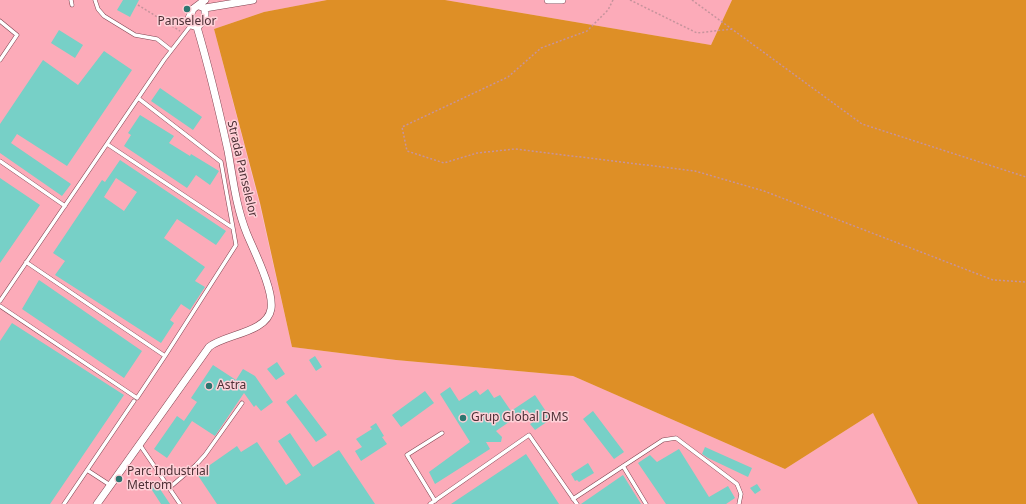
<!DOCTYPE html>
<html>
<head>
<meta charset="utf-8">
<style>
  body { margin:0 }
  canvas { display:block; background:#fbbfc9 }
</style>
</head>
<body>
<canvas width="1026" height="504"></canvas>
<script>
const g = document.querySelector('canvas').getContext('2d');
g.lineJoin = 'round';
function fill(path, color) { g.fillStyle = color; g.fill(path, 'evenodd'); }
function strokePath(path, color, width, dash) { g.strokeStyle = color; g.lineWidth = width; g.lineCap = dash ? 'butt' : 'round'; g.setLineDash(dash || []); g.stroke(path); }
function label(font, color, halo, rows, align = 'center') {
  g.font = font + ' "Noto Sans",sans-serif'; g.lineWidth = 3; g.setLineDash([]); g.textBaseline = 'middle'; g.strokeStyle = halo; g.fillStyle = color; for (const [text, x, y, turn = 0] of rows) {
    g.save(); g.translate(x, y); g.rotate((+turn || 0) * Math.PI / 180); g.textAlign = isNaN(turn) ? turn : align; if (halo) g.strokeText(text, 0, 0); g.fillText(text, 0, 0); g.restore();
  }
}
fill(new Path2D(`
  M0,0h327l-63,12 -50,17 46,178 32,140 104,13 177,16 212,93 88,-56 45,91h-918z
  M445,0h287l-21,45z`), '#fcabb9');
fill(new Path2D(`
  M327,0h118l266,45 21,-45h294v504h-108l-45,-91 -88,56 -212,-93 -177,-16 -104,-13 -32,-144 -46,-174 50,-17z`), '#de8f26');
fill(new Path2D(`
  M123,0h16l-9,17 -13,-7z
  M59,30l24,15 -8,13 -24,-15z
  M104,51l28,19 -65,96 -50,-32 -6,9 60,41 -9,12 -62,-43v-29l43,-64 35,25z
  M160,88l42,29 -9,13 -42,-29z
  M140,115l34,21 -5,7 21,13 1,-2 28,17 -9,14 -14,-10 -9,13 -63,-42 7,-11 -3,-2z
  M120,160l106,71 -10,14 -39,-26 -13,19 41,29 -10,14 10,6 -15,23 -9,-6 -11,16 4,3 -13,20 -106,-68 10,-14 -12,-8 49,-73 3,2zM116,178l21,14 -13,19 -20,-14z
  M0,178l40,27 -40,58z
  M39,280l103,71 -18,27 -102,-69z
  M12,323l112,72 -74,109h-50v-163z
  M315,356l7,11 -6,4 -7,-11z
  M277,362l8,12 -9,6 -9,-11z
  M213,365l23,15 7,-11 12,7 18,26 -12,9 -5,-6 -2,2 -10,-14 -29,43 -23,-15 -25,37 -13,-9 23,-33 7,5 13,-19 -6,-4z
  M450,387l9,14 17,-11 4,5 8,-6 6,9 6,-3 11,16 24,-16 16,24 -16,11 -5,-6 5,-3 -8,-11 -5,3 -26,18 6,6 -1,5h-15l4,7 -55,35 -6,-12 41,-30 -30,-48z
  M425,391l9,12 -33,24 -9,-12z
  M296,394l31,41 -11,7 -30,-40z
  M593,411l31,41 -10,7 -31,-40z
  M376,423l8,13 -2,1 5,7 -26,17 -6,-10 7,-4 -6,-8 16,-10 -2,-2z
  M290,433l23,34 26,-17 36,54h-158l-20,-30 40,-28 4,6 16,-10 29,43 15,-10 -23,-34z
  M705,447l47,21 -4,9 -40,-19 -6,-4z
  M679,449l30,48 19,-11 7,12 -9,6h-60l-28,-41 12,-8 7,7z
  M526,454l33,50h-108z
  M588,463l6,10 -15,9 -2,-2 -2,1 -4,-7z
  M166,467l4,6 -5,4 -4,-7z
  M623,475l18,29h-60z
  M156,483l14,21h-9l-11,-17z
  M757,484l4,6 -6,4 -5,-6z`), '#77d0c7');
const lane = new Path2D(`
  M71,0l1,5
  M95,0l3,9 6,7 31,19 22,4 14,11
  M0,21l17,14 -17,25
  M138,98l83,64 12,66
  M107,144l126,84 3,17 -71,111
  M0,161l65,45
  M0,301l164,-241 27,-35
  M0,306l137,92 28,-42 -139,-94
  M140,445l40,59
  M623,466l23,38
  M87,470l23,15
  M169,488l27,-23 9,-10 37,-52
  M573,499l90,-59 13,-2 61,46 4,10 -2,10
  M435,501l-28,-46 35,-22
  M64,504l70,-103
  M430,504l99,-69 48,69`);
const street = new Path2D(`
  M548,0h14
  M199,6l6,2 48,-8
  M197,27l-6,-2 -2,-7 4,-9 12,-9
  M197,27l8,-7v-12
  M97,504l112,-157c16,-13 58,-14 62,-38 3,-19 -17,-58 -24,-75 -11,-27 -14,-55 -19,-83 -9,-41 -19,-83 -31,-124`);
strokePath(lane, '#814350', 4.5);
strokePath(street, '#814350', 8);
strokePath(new Path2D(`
  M613,0l-5,10 -21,21 -46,17 -33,29 -106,50 5,24 37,12 33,-10 38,-4 180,22 69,20 229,89 33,2
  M630,0l67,33 35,-4
  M692,0l170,124 164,53
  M138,5l42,26`), '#c6939c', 1.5, [2, 2]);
strokePath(lane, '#fff', 3.5);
strokePath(street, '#fff', 7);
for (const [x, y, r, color] of [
  [187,9,4,"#2d7670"],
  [209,386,4,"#2d7670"],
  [463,418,4,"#2d7670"],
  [119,479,4,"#2d7670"]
]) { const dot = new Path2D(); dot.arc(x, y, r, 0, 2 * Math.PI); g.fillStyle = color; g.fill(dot); strokePath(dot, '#ffd1d8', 1.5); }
label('12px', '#4e3036', '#ffd1d8', [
  ["Panselelor",187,22,"center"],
  ["Astra",217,386],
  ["Grup Global DMS",471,418],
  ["Parc Industrial",127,472],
  ["Metrom",127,486]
], 'left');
label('12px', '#4e3036', '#ffd1d8', [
  ["Strada Panselelor",242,169,77]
]);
</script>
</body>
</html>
